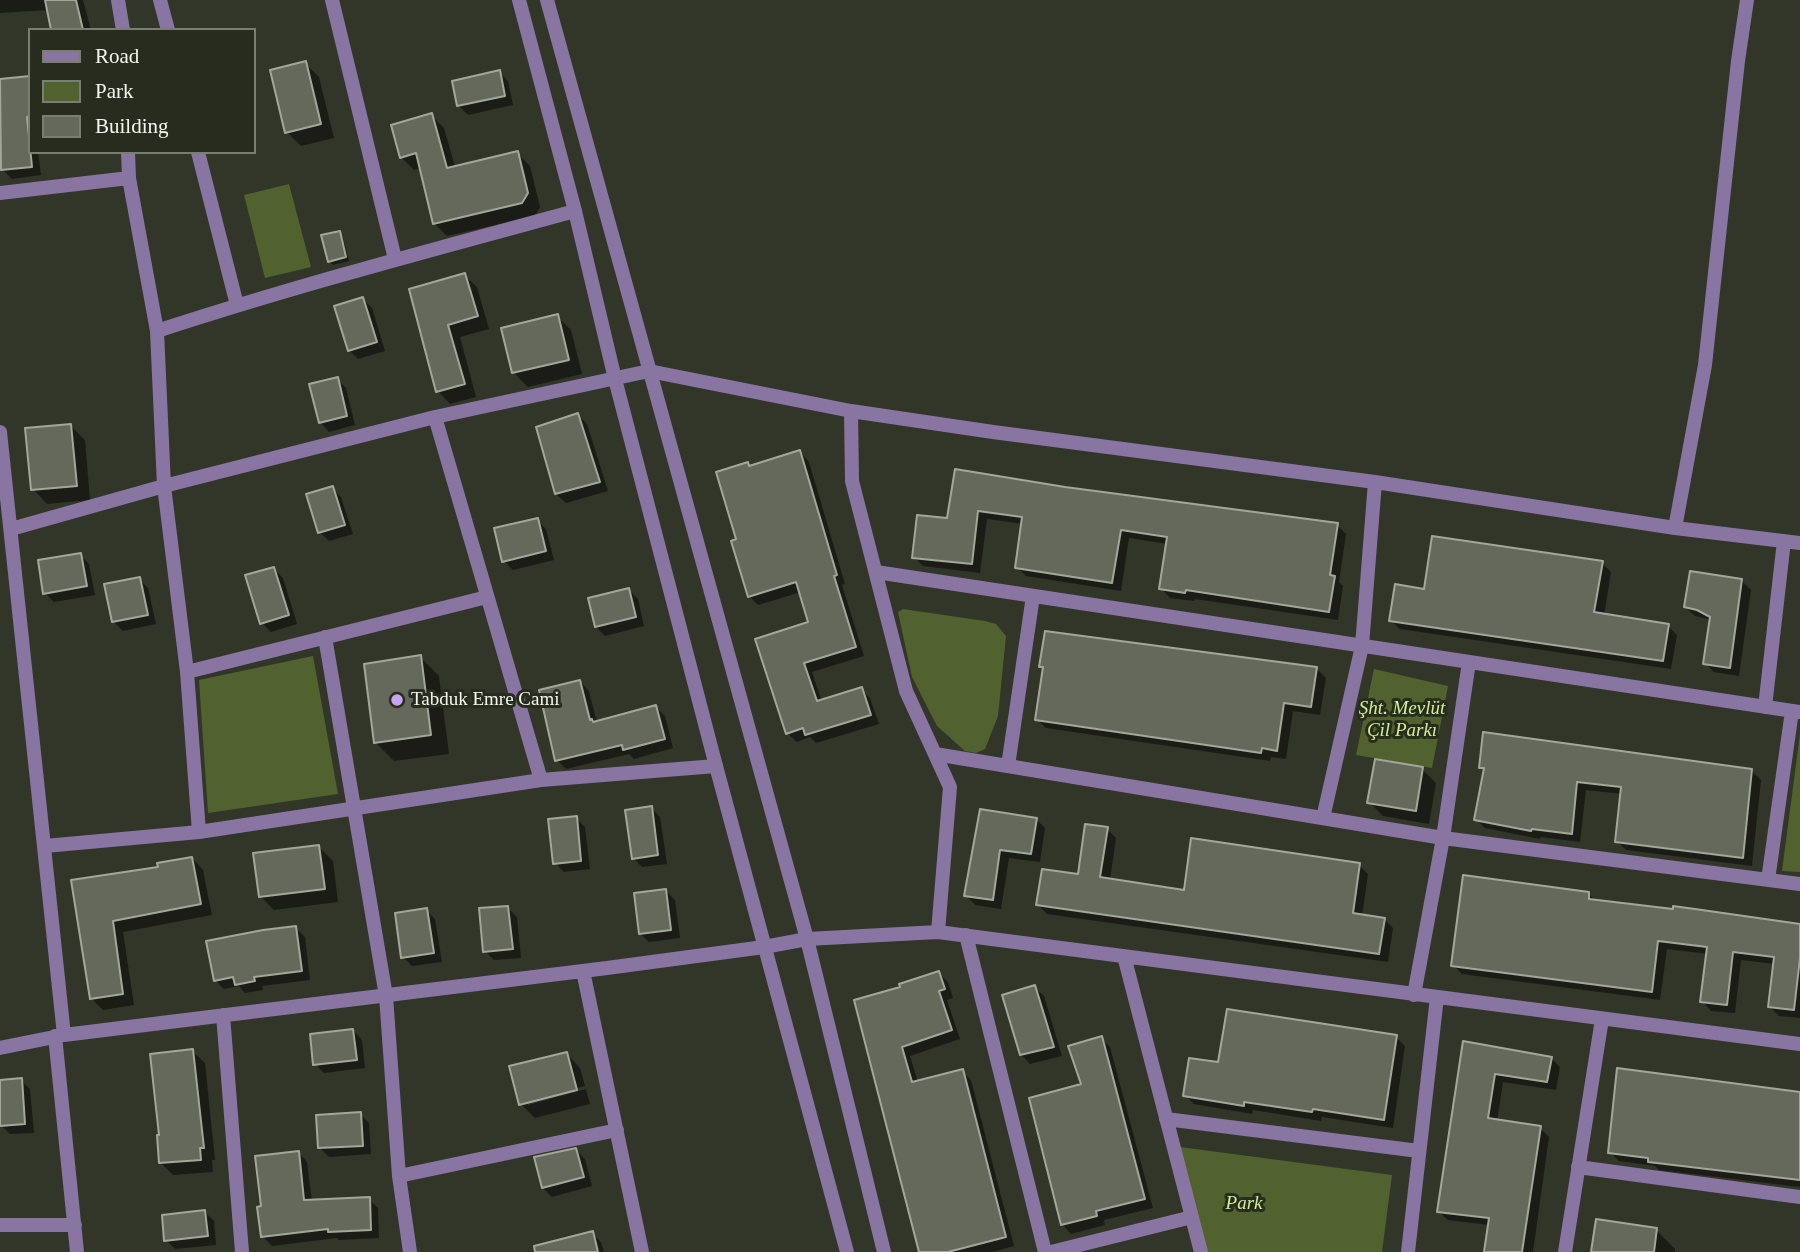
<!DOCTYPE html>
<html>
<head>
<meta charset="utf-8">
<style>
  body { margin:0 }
  #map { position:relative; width:1800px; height:1252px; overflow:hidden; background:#313629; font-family:Georgia,serif }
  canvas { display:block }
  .legend { position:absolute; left:28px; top:28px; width:228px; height:126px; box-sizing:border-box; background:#272c1f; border:2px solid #797d72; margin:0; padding:9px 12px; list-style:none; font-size:21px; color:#f3f6ee }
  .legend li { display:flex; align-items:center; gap:14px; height:35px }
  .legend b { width:35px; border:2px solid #797d72 }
</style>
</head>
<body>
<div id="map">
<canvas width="1800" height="1252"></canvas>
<ul class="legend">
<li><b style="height:9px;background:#8875a2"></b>Road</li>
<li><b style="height:19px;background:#52622e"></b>Park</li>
<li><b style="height:19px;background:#64695b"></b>Building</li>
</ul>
</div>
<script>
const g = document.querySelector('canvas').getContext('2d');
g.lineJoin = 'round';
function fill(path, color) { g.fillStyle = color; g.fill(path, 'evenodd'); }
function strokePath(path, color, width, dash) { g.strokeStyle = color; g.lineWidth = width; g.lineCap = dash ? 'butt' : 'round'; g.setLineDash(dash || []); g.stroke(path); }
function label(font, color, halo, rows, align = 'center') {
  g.font = font + ' Georgia,serif'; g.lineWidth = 6; g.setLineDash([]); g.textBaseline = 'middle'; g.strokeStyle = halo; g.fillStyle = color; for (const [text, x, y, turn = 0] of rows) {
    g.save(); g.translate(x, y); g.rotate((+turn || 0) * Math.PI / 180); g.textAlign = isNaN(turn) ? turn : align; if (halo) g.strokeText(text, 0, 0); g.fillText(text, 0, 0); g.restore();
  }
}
fill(new Path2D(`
  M289,184l22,83 -46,11 -21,-83z
  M903,609l82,12 11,3 10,12 -8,80 -13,33 -9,4 -11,-2 -28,-25 -25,-49 -14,-65z
  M313,656l25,138 -130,19 -9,-133z
  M1374,669l74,17 -16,82 -76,-13z
  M1800,734v138l-18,-1z
  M1180,1147l212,28 -10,77h-175z`), '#52622e');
fill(new Path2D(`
  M0,0h83l8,30h-38l-4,-20 -49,3z
  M305,63l14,14 15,61 -33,8 -14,-14z
  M499,72l9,9 5,24 -45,10 -9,-9z
  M30,78v74h8l3,23 -29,4 -9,-9 -3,-28v-61z
  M431,115l13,13 11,39 62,-14 13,13 10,41 -5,9 -88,20 -13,-13 -13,-55 -7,2 -13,-13z
  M339,233l4,4 6,24 -16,4 -4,-4z
  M464,275l13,12 12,42 -29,8 16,60 -26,7 -12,-13 -10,-38z
  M363,299l9,9 13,43 -27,8 -9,-9z
  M557,316l14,14 11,44 -54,13 -14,-14z
  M337,379l9,9 9,37 -26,7 -9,-10z
  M578,415l9,9 21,67 -42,12 -10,-9z
  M71,426l14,14 5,60 -43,4 -14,-15z
  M800,452l9,10 36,122 -3,1 22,71 -52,16 10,30 39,-13 9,9 9,26 -63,19 -6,-6 -13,5 -10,-9 24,-110 -10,-31 -43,13 -9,-9 -10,-56 11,-73z
  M956,471l108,17 273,37 9,9 -7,48 4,4 -5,34 -143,-21 -1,2 -24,-3 -9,-10 7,-44 -39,-6 -8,53 -95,-15 -9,-9 6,-43 -36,-5 -7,54 -57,-7 -9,-9 35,-37z
  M332,488l9,9 12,37 -24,7 -9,-9z
  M537,520l9,9 8,31 -41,10 -9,-9z
  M80,555l9,9 6,31 -41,7 -9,-9z
  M1602,563l9,9 -7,44 64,10 9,9 -6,34 -271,-40 -10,-9 35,-29z
  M274,569l9,9 14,46 -26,8 -9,-9z
  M139,579l9,9 8,36 -33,7 -10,-10z
  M1742,581l9,9 -12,86 -25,-4 -9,-9 7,-43 -17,-4 -10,-9z
  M629,590l9,9 6,27 -39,10 -9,-9z
  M420,657l19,19 10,78 -55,7 -19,-19z
  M1041,666l275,2 10,10 -6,37 -27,-4 -7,48 -15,-2 -1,4 -224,-33 -9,-9 7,-49z
  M580,681l9,10 8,32 59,-16 9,9 8,32 -39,11 -5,-5 -63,15 -9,-9z
  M1481,767l271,4 9,9 -9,86 -126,-16 -9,-9 5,-47 -36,-4 -6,52 -39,-5 -1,2 -55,-11 -9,-9 10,-47z
  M1422,769l14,14 -7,41 -46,-8 -14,-14z
  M651,808l9,9 7,47 -25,3 -9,-9z
  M981,811l55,8 9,9 -5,34 -31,-4 -8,51 -26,-4 -9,-10z
  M576,818l9,9 5,42 -26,3 -9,-9z
  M1107,829l9,9 -6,42 75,12 174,-27 9,9 -6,42 22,3 9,9 -5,34 -341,-48 -9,-9 42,-29z
  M319,847l14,14 5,41 -64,8 -14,-14z
  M192,858l11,12 9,45 -89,17 11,73 -31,5 -12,-12 -18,-117 87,-12z
  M666,891l9,9 5,38 -31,4 -9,-9z
  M1589,894l7,8 204,23v93l-21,-2 -9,-9 5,-43 -34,-4 -6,53 -24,-2 -9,-10 6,-47 -41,-5 -7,51 -198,-26 -9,-9z
  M508,908l9,9 4,41 -27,2 -9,-9z
  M426,910l9,9 7,43 -30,4 -9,-9z
  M296,928l9,9 5,43 -48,6 1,4 -18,3 -6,-7 -15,3 -9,-9z
  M939,973l9,9 5,16 -6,2 13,39 -50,17 8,26 44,-11 9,9 43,166 -22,6h-71l-65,-251 46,-13z
  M1034,987l10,9 18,60 -32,8 -9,-10z
  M353,1030l9,10 3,28 -41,5 -9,-9z
  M1396,1037l9,9 -12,82 -71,-11 -1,4 -68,-11 -1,4 -58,-10 -9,-9 35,-31z
  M1101,1038l9,9 43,161 -49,12 1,5 -34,9 -9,-10 21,-139z
  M1464,1043l87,15 9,9 -4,23 -53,-8 -6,39 43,7 9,9 -16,115h-48l4,-27 -41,-5 -10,-9z
  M192,1051l13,12 10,97h-3l1,12 -40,3 -12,-12z
  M566,1053l14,15 10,36 -55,14 -14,-14zM585,1086l1,3 -58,16v-4z
  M21,1080l9,9 4,44 -24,1 -9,-9 -1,-43z
  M1800,1093v94l-141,-17 -4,-4 -36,-5 -9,-9z
  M360,1114l9,9 2,31 -42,3 -9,-9z
  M576,1150l9,9 7,27 -40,11 -9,-9z
  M298,1152l9,10 5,40 57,-3 9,9 1,30 -40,2 -2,-2 -65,8 -9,-9v-29z
  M204,1211l10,10 2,24 -41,4 -9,-9z
  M1656,1230l19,19v3h-82z
  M592,1233l9,9 3,10h-46z`), '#0007');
const building = new Path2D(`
  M45,0h31l7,30h-32z
  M306,61l15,63 -36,9 -15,-63z
  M500,70l5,26 -48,10 -5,-25z
  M30,76v40l-3,1 5,50 -31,3 -1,-91z
  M432,113l15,55 71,-17 10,42 -6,10 -89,21 -17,-71 -16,5 -9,-33z
  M340,231l6,26 -18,5 -7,-27z
  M465,273l13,43 -30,9 17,59 -29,8 -27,-103z
  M363,297l14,45 -29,9 -14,-45z
  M558,314l11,46 -57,13 -11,-45z
  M338,377l9,39 -28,7 -10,-39z
  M578,413l22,69 -45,12 -19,-67z
  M71,424l6,62 -46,4 -6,-62z
  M800,450l37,125 -3,1 22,71 -52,16 13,38 45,-14 9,28 -66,20 -2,-7 -17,6 -31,-95 53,-17 -12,-40 -48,15 -17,-56 5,-2 -20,-67 32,-10 1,4z
  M955,469l110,18 273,36 -8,52 5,1 -6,36 -143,-22 -1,3 -26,-4 8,-52 -46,-7 -9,53 -97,-15 7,-51 -44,-6 -6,53 -60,-6 5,-43 30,3z
  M333,486l12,39 -27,8 -12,-39z
  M538,518l8,33 -44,11 -8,-34z
  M1432,536l171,25 -9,51 75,12 -6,37 -274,-40 6,-37 29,5z
  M81,553l6,33 -44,8 -5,-34z
  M274,567l15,48 -29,9 -15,-49z
  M1690,571l52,8 -12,89 -27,-4 7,-47 -13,-7 -13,-3z
  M140,577l8,38 -36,7 -8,-38z
  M629,588l7,29 -41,10 -7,-29z
  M1045,631l272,36 -6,40 -27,-4 -7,48 -15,-3 -1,5 -226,-33 8,-53h-4z
  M421,655l10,80 -57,8 -10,-79z
  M580,680l10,40 2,-1 1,3 63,-17 9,34 -42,11 -1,-5 -67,16 -16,-71z
  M1483,732l269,37 -9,89 -128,-16 6,-55 -44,-5 -5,52 -40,-5 -1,2 -57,-11 10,-52h-5z
  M1375,759l48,8 -7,44 -49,-8z
  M652,806l6,49 -26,4 -7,-49z
  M980,809l57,9 -6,36 -31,-4 -7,50 -29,-4z
  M577,816l4,45 -28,3 -5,-45z
  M1085,824l23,3 -8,50 84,13 7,-52 169,25 -7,50 32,5 -6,36 -343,-49 6,-36 36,5z
  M319,845l6,44 -66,8 -6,-44z
  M192,857l9,47 -88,17 10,73 -33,5 -19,-119 87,-13 -1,-4z
  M1463,875l126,17v7l84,10v-3l29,4 98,14v34l-6,52 -26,-3 6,-50 -41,-5 -6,53 -27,-3 7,-55 -49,-6 -6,51 -201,-26z
  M666,889l5,41 -32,4 -5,-41z
  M508,906l5,43 -30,3 -4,-44z
  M427,908l7,45 -33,5 -6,-45z
  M296,926l6,45 -48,6 1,4 -20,4 -2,-8 -19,4 -8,-40 57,-11z
  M939,971l6,18 -6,2 13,39 -50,17 10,35 51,-13 43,168 -58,15h-29l-65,-252 46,-13 -1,-3z
  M1035,985l19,62 -34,8 -18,-60z
  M1227,1009l170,26 -13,85 -71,-11 -1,3 -68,-10v4l-61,-10 6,-38 29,4z
  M353,1029l4,31 -44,5 -3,-31z
  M1102,1036l43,163 -49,12 1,5 -36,9 -32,-127 52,-14 -13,-38z
  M1463,1041l89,16 -5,25 -52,-8 -7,44 53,8 -19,126h-38l5,-34 -52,-6z
  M193,1049l11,99h-4l1,12 -42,3 -2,-28h2l-9,-81z
  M567,1052l10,38 -58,15 -10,-39z
  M1617,1068l183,24v88l-152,-18v-4l-40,-5z
  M22,1078l3,46 -25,2v-46z
  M361,1112l2,34 -45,2 -2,-33z
  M576,1148l8,29 -42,11 -8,-31z
  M299,1151l5,49 66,-3 1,33 -43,2v-3l-67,8 -4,-30 4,-1 -6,-50z
  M205,1210l3,26 -44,5 -2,-26z
  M1596,1219l61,9 -3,24h-63z
  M593,1231l5,21h-63l-1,-6z`);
fill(building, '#64695b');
strokePath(building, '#a2a899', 2);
strokePath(new Path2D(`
  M118,0l5,30
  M160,0l8,30
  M332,0l63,259
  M128,152l1,26 28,153 7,155 23,186 12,160
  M198,152l39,153
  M0,193l129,-15
  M157,331c138,-45 278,-82 418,-120
  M851,411l1,70 54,210 44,96 -12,145
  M435,417l106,363
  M0,432l64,603
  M1675,528l30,-163 33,-304 9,-61
  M11,529l153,-43 271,-69 214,-46 202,40 142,21 382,50 300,46 125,15
  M876,572l924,140
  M325,637l61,359 13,180 11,76
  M187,672l300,-75
  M1765,707l19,-166
  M935,754l508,84 357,46
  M1008,766l25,-170
  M1323,818l39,-172 13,-164
  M45,846l154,-14 342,-52 175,-14
  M1768,880l24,-169
  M966,935l79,317
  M1124,956l77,296
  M583,971l59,281
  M1414,995l29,-157 26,-176
  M223,1015l19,237
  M55,1036l22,216
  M0,1048l64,-13 543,-67 157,-21 43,-8 131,-7 862,112
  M1166,1119l253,32
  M1578,1167l222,30
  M399,1176l218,-46
  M0,1225h75
  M1051,1252l141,-35
  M1408,1252l29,-255
  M1565,1252l37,-233`), '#8875a2', 14);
strokePath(new Path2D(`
  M519,0l56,211 40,168 101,387 131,486
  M547,0l260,939 77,313`), '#8875a2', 14);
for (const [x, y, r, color] of [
  [397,700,7,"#c6a6f0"]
]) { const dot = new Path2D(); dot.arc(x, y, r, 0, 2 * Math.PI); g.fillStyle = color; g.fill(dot); strokePath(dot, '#272c1f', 2.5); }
label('19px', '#f3f6ee', '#272c1f', [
  ["Tabduk Emre Cami",411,700]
], 'left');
label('italic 19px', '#d0f091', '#272c1f', [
  ["Şht. Mevlüt",1402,709],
  ["Çil Parkı",1402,731],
  ["Park",1244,1204]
]);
</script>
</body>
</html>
